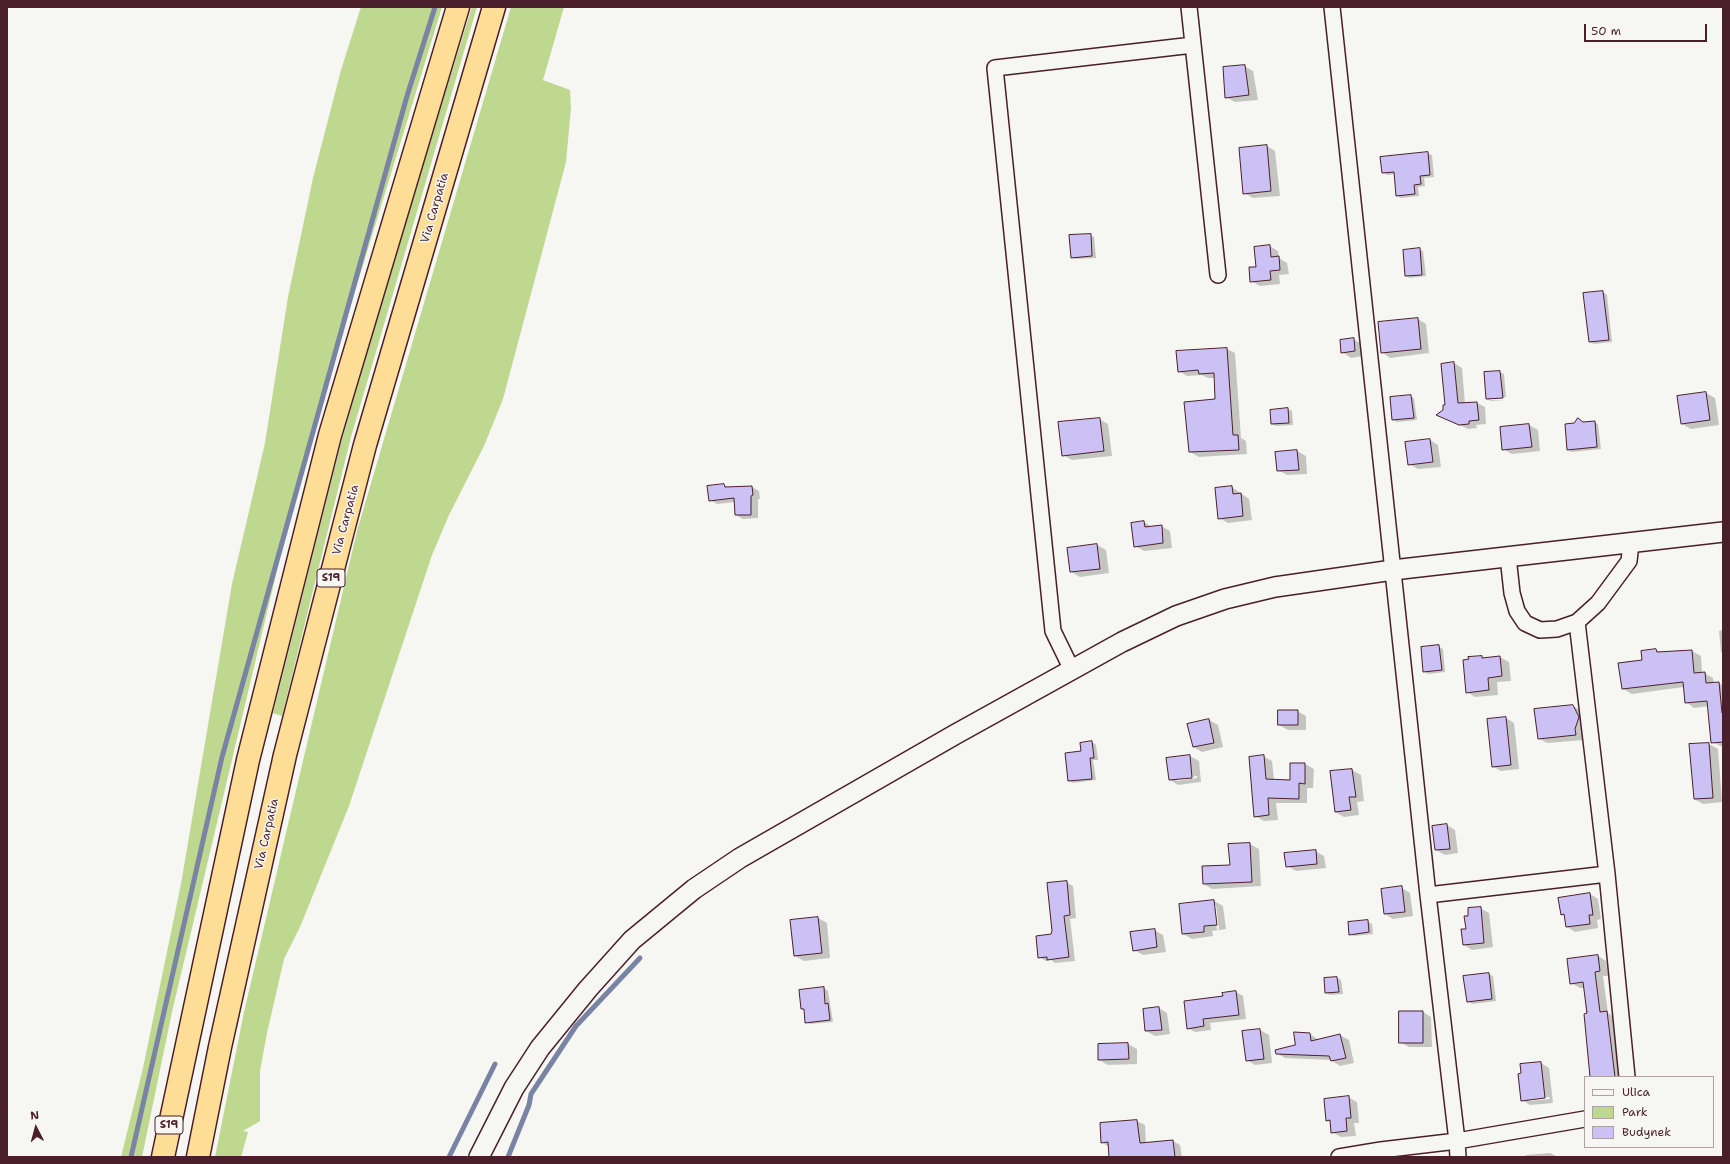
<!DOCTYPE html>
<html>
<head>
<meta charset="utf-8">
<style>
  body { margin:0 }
  #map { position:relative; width:1730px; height:1164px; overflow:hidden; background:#f6f6f2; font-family:"Shantell Sans",sans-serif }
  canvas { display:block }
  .frame { position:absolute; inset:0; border:8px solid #4a1f2b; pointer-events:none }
  .legend { position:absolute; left:1584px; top:1076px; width:130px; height:72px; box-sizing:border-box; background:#f6f6f2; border:1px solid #b1a0a2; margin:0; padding:5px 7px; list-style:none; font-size:12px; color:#4a1f2b }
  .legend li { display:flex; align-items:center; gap:8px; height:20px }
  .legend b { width:20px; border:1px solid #b1a0a2 }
  .north { position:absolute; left:16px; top:1108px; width:40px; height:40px; -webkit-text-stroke:3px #f6f6f2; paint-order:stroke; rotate:354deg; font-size:11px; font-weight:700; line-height:16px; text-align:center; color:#4a1f2b }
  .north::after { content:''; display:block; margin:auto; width:14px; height:18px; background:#4a1f2b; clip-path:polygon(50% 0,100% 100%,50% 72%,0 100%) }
  .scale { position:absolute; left:1584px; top:24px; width:123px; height:18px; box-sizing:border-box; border:2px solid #4a1f2b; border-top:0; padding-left:5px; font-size:12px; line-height:14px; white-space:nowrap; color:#4a1f2b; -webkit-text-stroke:3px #f6f6f2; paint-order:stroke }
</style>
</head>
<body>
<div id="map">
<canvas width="1730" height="1164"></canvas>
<div class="frame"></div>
<ul class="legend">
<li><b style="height:5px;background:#f6f6f2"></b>Ulica</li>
<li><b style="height:11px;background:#bed88f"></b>Park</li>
<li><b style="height:11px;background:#cbc1f4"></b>Budynek</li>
</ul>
<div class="north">N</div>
<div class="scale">50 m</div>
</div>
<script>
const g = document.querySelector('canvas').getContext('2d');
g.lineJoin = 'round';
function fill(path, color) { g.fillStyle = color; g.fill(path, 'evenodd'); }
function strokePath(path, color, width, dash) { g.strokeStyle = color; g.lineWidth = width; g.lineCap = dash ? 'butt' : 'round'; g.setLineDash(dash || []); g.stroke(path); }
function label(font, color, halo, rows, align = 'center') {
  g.font = font + ' "Shantell Sans",sans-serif'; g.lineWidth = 3; g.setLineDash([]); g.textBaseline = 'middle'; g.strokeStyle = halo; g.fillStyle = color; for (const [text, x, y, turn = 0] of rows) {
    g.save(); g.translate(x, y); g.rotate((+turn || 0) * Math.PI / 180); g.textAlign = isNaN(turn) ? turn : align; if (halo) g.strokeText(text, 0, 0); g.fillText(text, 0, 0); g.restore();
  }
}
fill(new Path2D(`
  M361,7h81l-139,454 -131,551 -30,145h-21l22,-89 38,-184 51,-300 33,-141 23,-146 25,-119 28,-108z
  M472,7h5l-126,430 -69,279 -9,-3 69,-274 65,-224z
  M511,7h53l-21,73 27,10 1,18 -5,54 -63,237 -19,47 -35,69 -17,40 -83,251 -49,121 -16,32 -17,74 -7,38v50l-17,10 5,1 -7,25h-26l29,-145 113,-481z`), '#bed88f');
fill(new Path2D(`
  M1244,66l9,5 5,29 -23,2 -9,-5z
  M1267,146l8,5 5,45 -27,2 -9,-5z
  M1427,153l5,2 2,22 -10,1 1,8 -7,1 1,9 -18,2 -4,-2 -2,-22 -8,1 -4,-3z
  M1090,235l4,2 2,21 -20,1 -4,-2z
  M1270,246l8,5 1,7 8,5 2,11 -10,1 1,9 -20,2 -9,-5 6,-14z
  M1419,249l4,2 3,25 -16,2 -4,-2z
  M1603,292l4,3 5,47 -18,2 -4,-2z
  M1418,319l8,5 3,29 -39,5 -8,-6z
  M1353,339l9,5 1,12 -12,2 -9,-6z
  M1227,349l8,4 6,85 5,3 1,13 -48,3 -9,-5 26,-52 -1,-22h-7l-6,-3 -15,1 -8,-5z
  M1454,363l8,5 3,36 12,-1 8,4 1,17 -10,1 1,3 -9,1 -30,-14 6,-5 2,-5z
  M1500,372l4,2 2,23 -16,1v2h16l-15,1 -4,-2z
  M1706,393l9,5 4,27 -28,4 -9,-5 -4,-27z
  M1410,396l4,2 3,22 -20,2 -4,-2z
  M1288,409l4,2 1,14 -17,1 -4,-2z
  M1099,419l9,5 4,32 -40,4 -9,-5z
  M1578,419l6,4 10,-1 4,2 3,25 -29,3 -4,-2 7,-26z
  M1529,425l9,5 2,21 -28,3 -9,-5z
  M1430,440l8,5 3,22 -23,2 -9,-5z
  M1297,451l9,5 1,18 -20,1 -9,-5z
  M724,485l5,3 23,-1 7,4 1,8h-2v19l-15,1 -7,-4 -1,-13 -18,2 -7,-4z
  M1232,487l17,12 3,21 -24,3 -9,-5 -3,-29z
  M1144,522l8,5 9,-1 9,5 2,17 -28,3 -9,-5z
  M1097,545l9,5 3,23 -29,4 -9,-5 -3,-23z
  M1723,630v23l-2,-1 -2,-21z
  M1439,647l4,2 2,23 -17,2 -4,-3z
  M1656,650l5,3 31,-2 9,5 1,17h2l9,5 1,5h5l4,3v61l-11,-5 -3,-36 -15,2 -8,-6 -2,-15 -52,7 -9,-5 20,-28z
  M1481,657l4,2 15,-2 9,5 2,19 -14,1 1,13 -23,2 -8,-5z
  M1573,706l9,5 2,29 -37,3 -9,-5z
  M1297,711l9,5v14h-18l-9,-5z
  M1506,718l8,5 5,46 -18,2 -9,-5z
  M1209,720l9,5 5,22 -21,5 -9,-5z
  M1092,742l4,3 2,15h-5l3,20 -23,3 -4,-2 13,-29z
  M1709,744l9,5 4,53 -19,2 -9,-5z
  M1190,756l9,5 2,21 -23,3 -8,-5zM1197,776v2l-20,3v-2z
  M1263,756l9,5 2,19 17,1 14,-17 9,5 -1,19h-6v15h-31l2,17 -14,1 -9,-5z
  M1352,770l9,5 3,26 -7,1 2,13 -15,2 -9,-5z
  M1447,825l8,5 3,23 -13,2 -9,-5z
  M1250,844l9,5 2,37 -49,3 -8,-5 27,-18 -1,-21z
  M1315,851l9,5 2,12 -30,3 -9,-5z
  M1066,882l7,4 3,32 -6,1 5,42 -20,2 -4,-3 -5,1 -7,-4 13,-22z
  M1402,888l8,5 3,23 -20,3 -8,-5z
  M1590,894l8,5 3,20 -4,1 1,8 -23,4 -8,-5 -2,-11 -3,-2z
  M1214,901l9,5 3,23 -14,2 1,5 -21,3 -9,-5zM1214,905h2l3,24 -2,1z
  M1480,908l9,5 4,34 -21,3 -8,-5 6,-28z
  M818,918l9,5 3,35 -26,3 -9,-5z
  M1367,921l5,3 1,10 -19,2 -4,-2z
  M1154,930l9,5 3,17 -23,3 -9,-5z
  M1598,956l8,5 2,15h-5l5,37 8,5 7,59h-32l-7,-89h-4l-9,-5z
  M1489,974l4,2 3,25 -24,3 -4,-3z
  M1337,978l4,2 2,14 -13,1 -4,-2 -1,-14z
  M824,988l4,3 5,31 -23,2 -4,-2 -1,-12 -3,-2z
  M1236,992l7,4 3,23 -36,4 1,7 -16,2 -7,-4 36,-31 -1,-3z
  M1159,1008l8,5 3,21 -15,2 -9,-5z
  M1423,1012l8,5 1,30h-23l-9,-5z
  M1260,1030l9,5 3,28 -17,2 -8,-5 -4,-28z
  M1295,1033l15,1 9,6 21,-5 9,5 5,23 -14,3 -9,-6 -46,-2 -9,-5 20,-7z
  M1128,1044l9,5v15l-29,1 -9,-5z
  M1541,1063l8,5 4,35 -23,2 -8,-5zM1549,1097l1,2 -21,2v-2z
  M1348,1097l9,5 2,21h-5l2,13 -15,1 -9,-5 -1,-10 -4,-2z
  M1137,1121l8,4 1,19 27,-3 7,4 2,12h-72l-1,-10 -7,-5z
  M1550,1153l8,4h-32v-2z`), '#0003');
strokePath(new Path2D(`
  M131,1157l91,-400 185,-661 28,-89
  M449,1157l46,-93
  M508,1157l21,-52 2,-11 45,-68 64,-68`), '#7984a4', 5);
const building = new Path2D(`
  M1245,65l4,30 -24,3 -2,-31z
  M1267,145l4,46 -28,3 -4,-46z
  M1428,152l2,23 -10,1 1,8 -7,1 1,9 -19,2 -2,-24 -12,1 -2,-16z
  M1091,234l1,22 -21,2 -2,-23z
  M1270,245l1,12 8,-1 1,14 -10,1 1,9 -21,2 -1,-15h7l-2,-20z
  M1420,248l2,27 -17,1 -2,-26z
  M1603,291l6,49 -20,2 -6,-49z
  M1418,318l3,31 -40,4 -3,-31z
  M1354,338l1,13 -14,2 -1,-13z
  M1227,348l6,87h5l1,15 -50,2 -5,-50 31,-3 -1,-26 -15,1 -1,-4 -20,2 -2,-21z
  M1454,362l4,41 19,-1 2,18 -10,1v3l-10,1 -23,-10 7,-5v-5h2l-4,-41z
  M1500,371l3,27 -17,1 -2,-27z
  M1706,392l4,28 -29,4 -4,-28z
  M1411,395l3,23 -22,2 -2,-23z
  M1288,408l1,15 -18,1 -1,-14z
  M1100,418l4,33 -42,5 -4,-34z
  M1578,418l5,4 12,-1 2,26 -30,3 -2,-26 9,-1z
  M1529,424l3,23 -30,3 -2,-23z
  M1430,439l3,23 -25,3 -3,-23z
  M1297,450l2,20 -22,1 -2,-19z
  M724,484l1,3 27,-1 1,9 -2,1v19h-16l-1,-17 -25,3 -2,-15z
  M1232,486l1,8 8,-1 2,23 -25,3 -3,-31z
  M1144,521l1,6 17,-2 1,18 -29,4 -3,-24z
  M1097,544l3,25 -30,3 -3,-24z
  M1439,645l3,25 -19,2 -2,-25z
  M1656,649l1,3 35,-2 2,23 11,-1 1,11 13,-1 3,31h1v29l-12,1 -4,-42 -22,2 -2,-21 -61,7 -4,-26 24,-3 -1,-9z
  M1482,656v2l18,-2 2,20 -14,2 1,12 -23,3 -3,-33 6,-1 -1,-2z
  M1573,705l6,12 -4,12 1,6 -38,4 -4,-30z
  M1278,710h20v15h-20z
  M1506,717l5,48 -19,2 -5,-48z
  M1209,719l5,24 -21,4 -6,-23z
  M1092,741l2,17h-4l2,21 -24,2 -3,-28 16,-2 -1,-8z
  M1709,743l4,55 -19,1 -5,-55z
  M1190,755l2,23 -23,2 -3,-22z
  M1264,755l2,24 24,1v-17h15v21l-6,-1v16l-31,-1 1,17 -15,2 -5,-60z
  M1352,769l4,28h-7l2,13 -16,2 -5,-41z
  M1447,824l3,25 -15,1 -3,-24z
  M1250,843l2,39 -49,2 -1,-18 28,-1 -2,-21z
  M1316,850l1,14 -31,3 -2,-14z
  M1067,881l3,34 -6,1 5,41 -22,3v-3l-9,1 -2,-22 15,-2 1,-3 -5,-48z
  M1402,886l3,26 -21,2 -3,-25z
  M1590,893l3,22h-4l1,9 -24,3 -2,-13 -3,1 -3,-17z
  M1214,900l3,25 -13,1v6l-22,2 -3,-30z
  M1481,907l3,36 -21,2 -2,-16h5l-2,-13h4v-8z
  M818,917l4,36 -28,3 -4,-36z
  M1368,920l1,12 -20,3 -1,-13z
  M1155,929l2,18 -24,4 -3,-19z
  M1598,955l2,16 -5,1 5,40 7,-1 8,66h-25l-6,-63 3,-1 -4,-31 -13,2 -3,-25z
  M1489,973l3,26 -25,3 -4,-26z
  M1337,977l2,15 -14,1 -1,-15z
  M824,987l1,17 3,-1 2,17 -25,3 -1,-14h-3l-2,-19z
  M1236,991l3,24 -36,4 1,7 -17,3 -3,-28 39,-5 -1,-3z
  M1159,1007l3,23 -17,1 -2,-22z
  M1399,1011h24v32h-24z
  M1260,1029l4,30 -18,2 -4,-30z
  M1294,1032l16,1 1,8 29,-7 6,24 -15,3 -2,-5 -53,-2 -1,-4 20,-5z
  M1128,1043l1,16 -31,1v-16z
  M1541,1062l4,36 -24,3 -3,-27 3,-1 -1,-9z
  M1349,1096l2,22h-5l1,13 -16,2 -1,-13 -4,1 -2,-22z
  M1137,1120l3,23 33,-3 2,17h-66l-1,-15 -7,1 -1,-20z`);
fill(building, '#cbc1f4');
strokePath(building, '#4a1f2b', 1);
const minor = new Path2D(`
  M1189,7l29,268
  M1332,7l96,888 29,246 128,-22
  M1508,557l4,36 5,18 8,12 15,7 17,-1 20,-7 21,-19 31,-42 2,-18
  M1577,622l30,252 20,203
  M1072,670l-19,-39 -58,-563 198,-23
  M1428,895l179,-21
  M1339,1157l42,-7 76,-9 1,16`);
const tertiary = new Path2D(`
  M479,1157l35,-69 26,-40 48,-59 44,-49 62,-51 46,-31 216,-124 166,-92 54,-26 49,-17 50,-12 118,-17 330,-38`);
const motorway = new Path2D(`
  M163,1157l85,-397 82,-325 128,-428
  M198,1157l22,-110 65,-292 80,-310 129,-438`);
strokePath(minor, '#4a1f2b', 18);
strokePath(tertiary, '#4a1f2b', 22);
strokePath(motorway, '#4a1f2b', 25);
strokePath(minor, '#f6f6f2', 15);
strokePath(tertiary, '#f6f6f2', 19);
strokePath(motorway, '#fedd96', 22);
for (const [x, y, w] of [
  [331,578,28],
  [169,1125,28]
]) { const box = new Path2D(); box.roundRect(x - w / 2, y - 9, w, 18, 3); g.fillStyle = '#f6f6f2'; g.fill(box); strokePath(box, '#4a1f2b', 1); }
label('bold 11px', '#4a1f2b', null, [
  ["S19",331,578],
  ["S19",169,1125]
]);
label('12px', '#4a1f2b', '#f6f6f2', [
  ["Via Carpatia",435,208,-74],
  ["Via Carpatia",346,520,-75],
  ["Via Carpatia",267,834,-77]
]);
</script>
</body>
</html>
